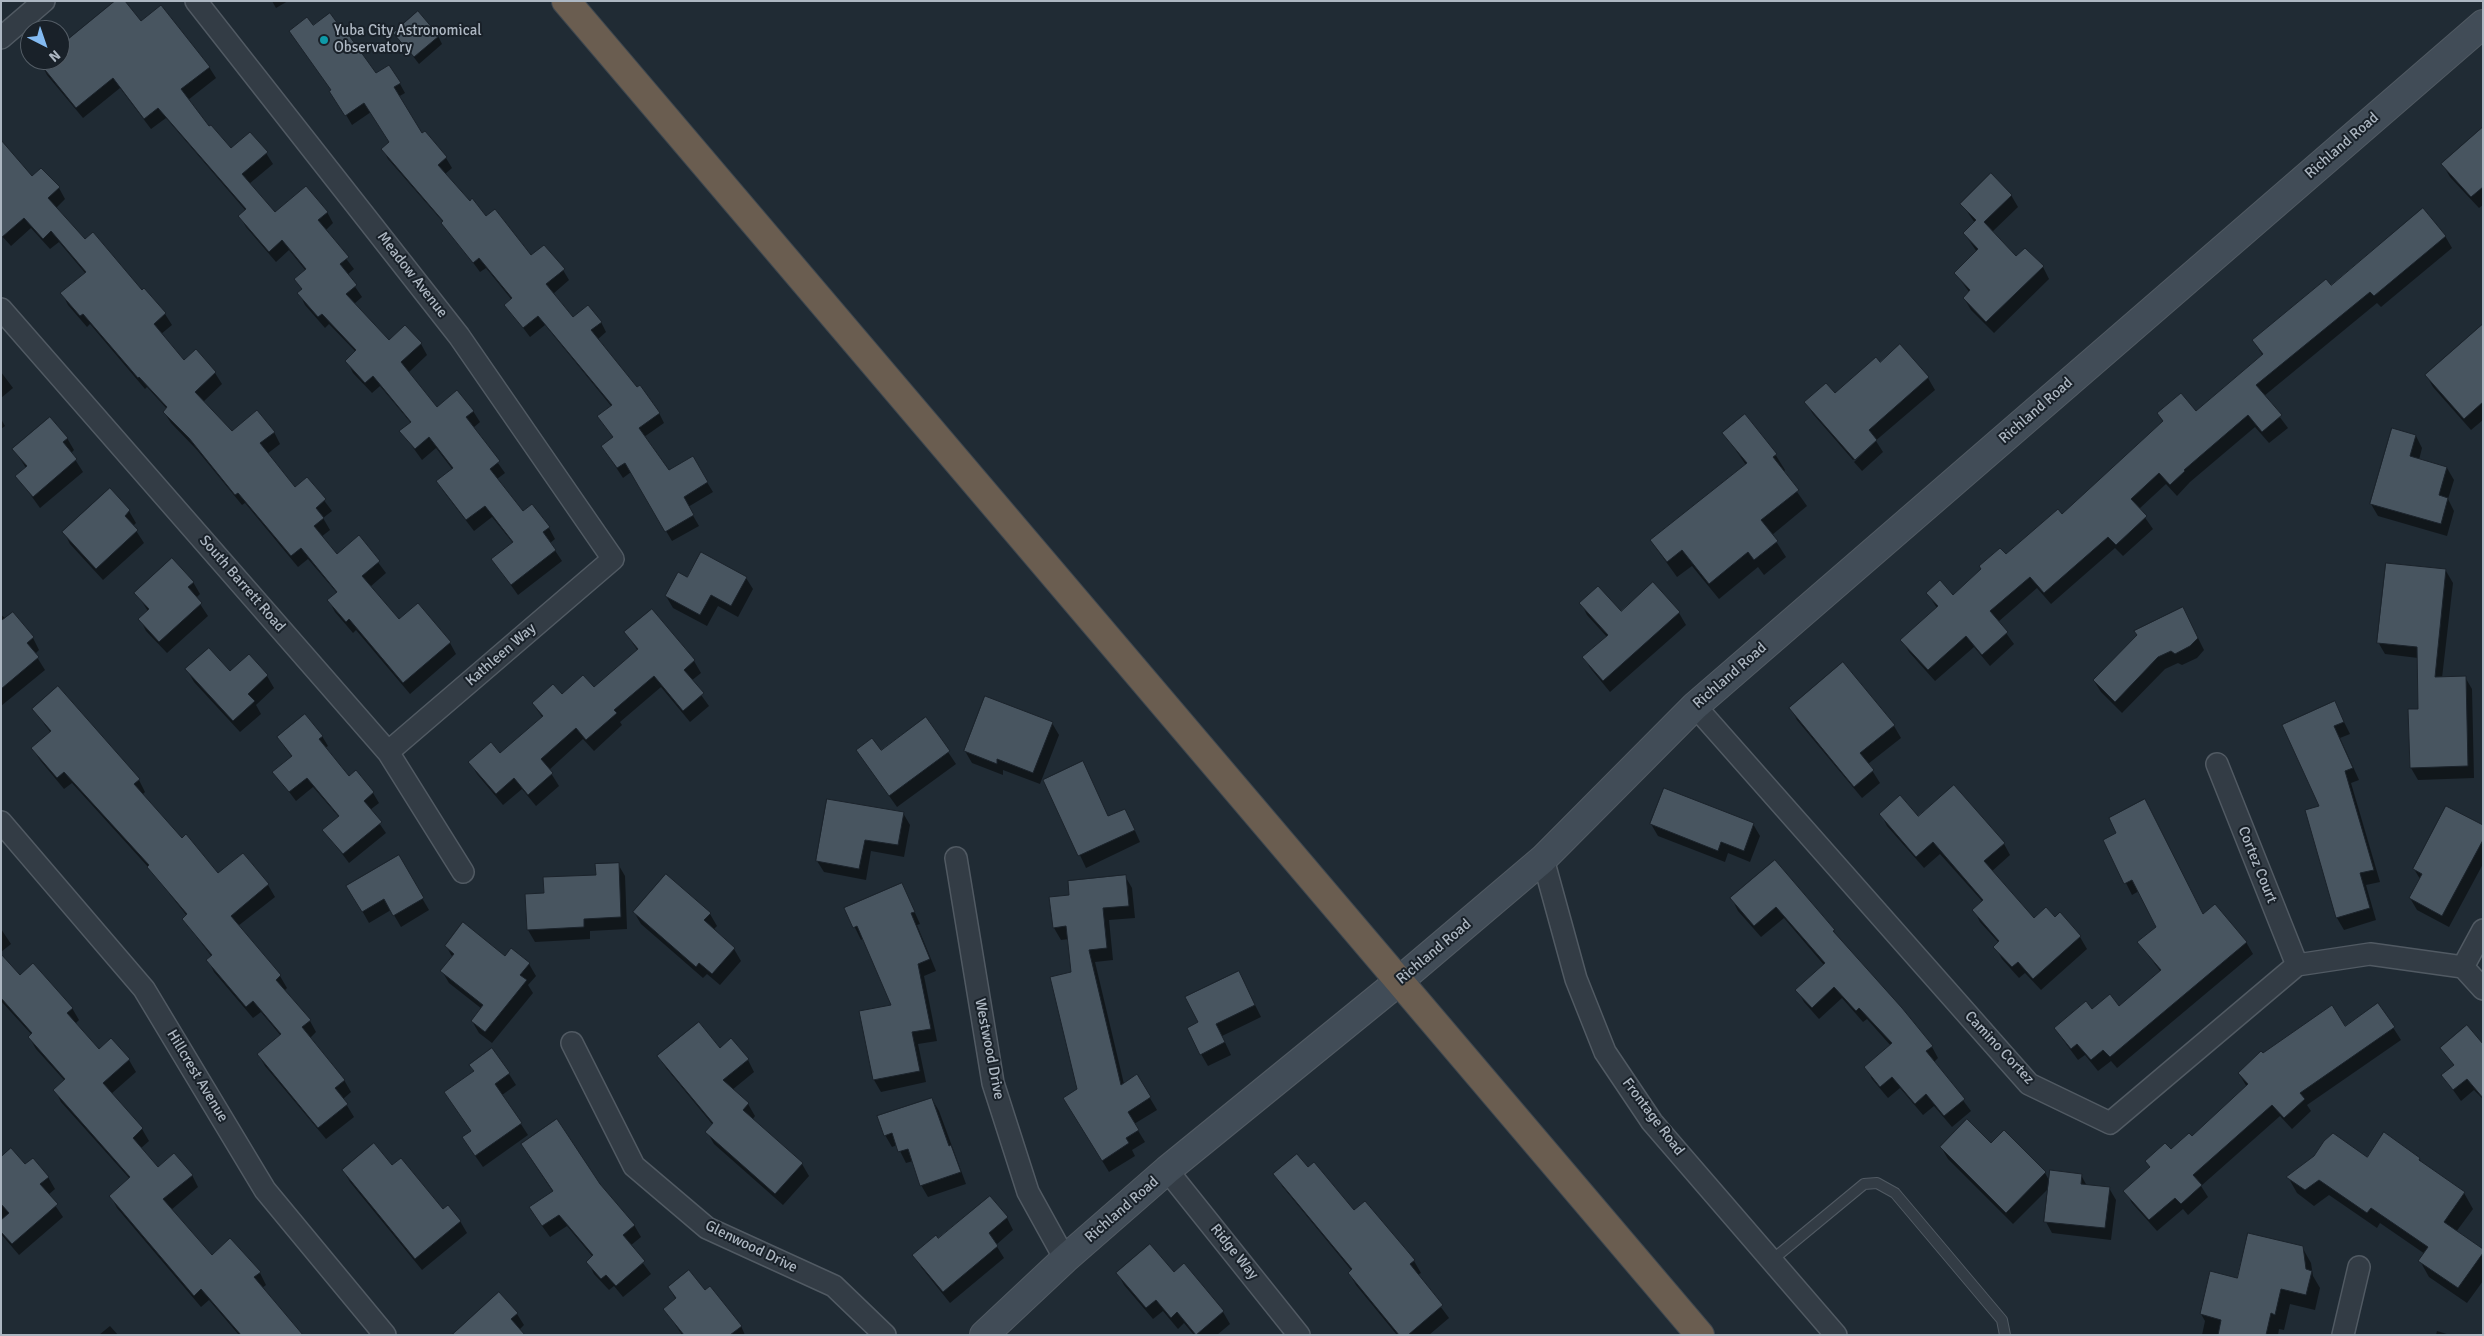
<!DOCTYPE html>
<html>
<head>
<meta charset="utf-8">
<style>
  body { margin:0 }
  #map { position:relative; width:2484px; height:1336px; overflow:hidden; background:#202b34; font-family:Signika,sans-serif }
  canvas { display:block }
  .frame { position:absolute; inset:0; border:2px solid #adb7c2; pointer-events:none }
  .north { position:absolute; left:20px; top:20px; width:50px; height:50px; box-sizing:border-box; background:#192129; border:1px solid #545d66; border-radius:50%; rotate:139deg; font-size:14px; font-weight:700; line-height:20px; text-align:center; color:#adb7c2 }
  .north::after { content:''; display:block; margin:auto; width:18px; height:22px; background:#83baf1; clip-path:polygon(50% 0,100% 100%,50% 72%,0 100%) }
</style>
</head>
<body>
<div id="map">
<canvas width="2484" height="1336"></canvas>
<div class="frame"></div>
<div class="north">N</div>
</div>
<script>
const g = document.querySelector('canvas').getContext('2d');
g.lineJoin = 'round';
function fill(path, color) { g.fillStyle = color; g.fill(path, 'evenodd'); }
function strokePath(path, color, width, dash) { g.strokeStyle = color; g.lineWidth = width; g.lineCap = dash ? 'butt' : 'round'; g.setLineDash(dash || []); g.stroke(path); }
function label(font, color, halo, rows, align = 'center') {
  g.font = font + ' Signika,sans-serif'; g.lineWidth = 4; g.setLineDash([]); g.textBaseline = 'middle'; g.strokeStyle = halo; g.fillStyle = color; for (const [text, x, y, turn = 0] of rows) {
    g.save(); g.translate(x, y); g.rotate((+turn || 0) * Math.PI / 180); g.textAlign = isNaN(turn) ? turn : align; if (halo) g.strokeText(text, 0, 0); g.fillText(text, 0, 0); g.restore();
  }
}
fill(new Path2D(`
  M272,1h16l-12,7z
  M141,23l68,44 7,11 -28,22 21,28 22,22 35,3 7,11 -24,20 26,30 52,-2 6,11 -8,8 29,38 -7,6 15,22 -8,7 35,38 32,2 6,11 -19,18 29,36 36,2 7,11 -7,6 32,45 -8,6 25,33 27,16 6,11 -5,4 12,18 -44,34 -26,-36 21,-16 -21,-26 -18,14 -30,-39 -7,-11 16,-11 -17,-22 -14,12 -21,-29 10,-8 -31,-37 -8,7 -19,-20 -6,-12 9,-9 -27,-28 -4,4 -20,-23 -6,-12 3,-3 -6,-11 10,-8 -17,-21 -13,12 -30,-35 -6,-11 6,-5 -80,-93 -15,11 -31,-41 -37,30 -36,-43 -6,-12 4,-3h15v-12z
  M313,27l63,48 24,9 5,9 -7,4 24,38 24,23 6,10 -7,6 24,28 62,55 32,13 6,10 -16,14 20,25 28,3 5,10 -9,8 62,73 5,10 -20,14 25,35 23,-14 21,34 -25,15 11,19 -27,15 -41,-69 -8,6 -21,-32 12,-8 -9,-12 7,-19 -67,-82 -15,12 -24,-32 6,-5 -26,-32 -6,4 -37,-50 -55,-63 -5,-10 7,-6 -19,-31 -19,13 -20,-34z
  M395,33l43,3 4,8 -23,20z
  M2483,129v76l-4,3 -29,-31 -7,-12z
  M32,178l27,10 6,11 -10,10 30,32 80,73 7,11 -11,9 23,28 12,-11 19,22 7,11 -19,18 29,31 42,-1 6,12 -13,10 28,35 12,-11 25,33 -9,7 7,12 -9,7 15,19 23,-19 27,36 -16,14 29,34 51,22 6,11 -46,40 -54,-64 -3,3 -18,-21 -6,-11 8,-8 -29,-34 -10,8 -53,-64 -3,2 -45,-55 -26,-27 -7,-11 3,-3 -20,-22 -2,2 -55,-65 -3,3 -19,-22 -6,-12 24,-19 -27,-32 -9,7 -19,-21 -20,18 -10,-11z
  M2011,195l7,12 -26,25 24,26 27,9 6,12 -55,54 -23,-23 -7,-12 6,-5 -15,-20 22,-21 -13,-19 11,-10 -13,-19z
  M2445,236l7,12 -71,59 -4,-4 -113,93 24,32 -19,15 -14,-16 -65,55 -13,14 -11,-12 -27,25 14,20 -30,27 -8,-8 -64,56 -14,-16 -39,34 16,22 -24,22 -16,-19 -39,34 -26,-29 -7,-12 35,-32 -10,-15 26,4 109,-82 101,-93 -5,-8 38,-2 67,-56 -10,-16 78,-53z
  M2483,325v95l-12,10 -38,-43 -7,-12z
  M1880,363l48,15 7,12 -82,70 -40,-46 -7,-11 29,-9z
  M1,372l12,16 -12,10z
  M1,419l4,7 -4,3z
  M1724,433l51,21 10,16 -2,2 24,34 -35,29 14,22 -22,18 -6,-8 -39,32 -27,-33 -15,11 -26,-36 95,-76z
  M2416,436l6,12 -3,12 28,8 7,12 -6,19 6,12 -7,25 -69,-20 -7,-12z
  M67,438l7,12 -3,3 12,19 -43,36 -23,-32 9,-8 -12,-19z
  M1876,441l7,11 -21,19 -8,-9z
  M110,490l19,21 7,12 -3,3 11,17 -41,37 -33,-36 -6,-12z
  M2446,571l7,12 -11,95 23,-1 7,12 2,89 -56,2 -7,-12 9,-58 -2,-52 -33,-4 -7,-12z
  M746,578l7,11 -15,28 -20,-11 -11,20 -34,-18 -7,-12 22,-17z
  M193,582l7,12 -4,4 12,18 -41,37 -21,-22 -6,-12 8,-8 -12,-18z
  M1581,603l40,10h58l7,12 -76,67 -19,-23 -7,-11 23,-21 -20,-22z
  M651,610l43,51 7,12 -10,8 18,25 -19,16 -29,-35 -41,35 2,3 -28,26 -11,-12 -34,31 10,16 -23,20 -14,-17 -19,16 -26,-31 -7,-12 30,-8 43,-36 -10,-14 61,-15 44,-38 -13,-19z
  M1,615l32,23 6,12 -4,4 10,16 -44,36z
  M2189,620l15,30 -7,8 -15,7 -4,-2 -13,6 -43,44 -21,-21 -7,-11z
  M1843,664l51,62 7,12 -33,26 12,19 -18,15 -65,-78 -6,-12z
  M187,670l80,6 7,12 -18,17 5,9 -21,18 -46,-50z
  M2334,702l16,32 -10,4 19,42 -8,3 29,99 -14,3 10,35 -32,10 -7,-12 -31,-107 15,-4z
  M33,709l106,71 6,12 -3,3 40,45 36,35 50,10 7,12 -37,29 42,50 7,12 -3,3 26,30 6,11 -6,6 34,42 7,12 -8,7 11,18 -28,22 -61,-73 -7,-12 23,-18 -20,-24 -8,6 -39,-46 -6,-12 4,-3 -29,-38 4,-3 -37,-47 -78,-86 -8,6 -24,-29 -7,-11 18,-16z
  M926,719l30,45 -59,43 -32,-45z
  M1052,723l7,12 -19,49 -37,-14v5l-31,-12 -7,-12z
  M322,736l6,10 -3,2 24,29 6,-5 18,21 6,10 -9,7 16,23 -37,30 -25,-33 15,-13 -26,-30 -17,14 -22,-29 18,-15 -14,-19z
  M1045,780l64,38 22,4 9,20 -54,26z
  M903,813l7,12 -6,32 -33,-6 -5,29 -42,-8 -7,-11z
  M1881,814l37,4 86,26 6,11 -19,17 43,48 21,-2 25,19 7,12 -46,41 -16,-17 -6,5 -17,-19 -7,-12 4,-4 -19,-21 -6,-12 9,-8 -43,-48 -16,14 -37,-42z
  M1651,824h102l7,12 -10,26 -22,-9 -3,9 -67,-26z
  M2483,827v37l-34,63 -32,-17 -7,-12 10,-19 -6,-10z
  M2118,834l86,82 42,26 7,12 -136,114 -6,-7 -13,10 -13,-16 -7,5 -23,-31 37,-18 27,-4 42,-35 -22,-29 18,-16 -18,-36 -7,4 -6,-12z
  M398,857l31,53 -28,17 -10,-17 -22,13 -21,-37z
  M1775,862l157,185 6,11 -4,4 37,49 -19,16 -18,-21 -11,9 -23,-27 -12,10 -16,-19 -6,-12 25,-21 -24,-27 -4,3 -21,-24 -23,21 -15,-17 -7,-12 27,-25 -40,-47 -23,19 -23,-26 -6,-12z
  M618,864l7,12 2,53 -37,2v8l-55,3 -7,-12 17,-36 52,-17z
  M1125,876l7,12 3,30 -26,2 4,40 -18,2 29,122 13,-8 20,34 -23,14 11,18 -13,8 3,6 -26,16 -38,-62 7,-20 -6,-117 -3,-34 -8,1 -7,-12 17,-32z
  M902,884l18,40 -3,1 19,46 -12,5 13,65 -19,3 8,38 -45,10 -7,-12 19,-74 -29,-68 -3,2 -15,-31z
  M634,912l76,2 7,12 -4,4 21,19 7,12 -21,24 -13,-11 -4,4 -62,-54z
  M1,929l10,15 -10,8z
  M446,946l83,18 7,12 -8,9 5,8 -41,50 -13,-10 -7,-12 10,-12 -33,-26 -7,-12 11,-13z
  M1,956l19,20 52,32 7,12 -4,4 24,27 30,9 7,12 -25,22 31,35 7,12 -9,8 18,20 34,6 6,12 -27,23 40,47 49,16 6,12 -4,3 39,47h-62l-30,-35 -8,7 -84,-99 -6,-12 19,-17 -69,-77 -6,-12 10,-9 -29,-32 -7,-12 3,-2 -31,-34z
  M1245,985l16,32 -39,19 9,19 -23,11 -7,-12 -2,-31z
  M2378,1004l23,36 -94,65 4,6 -19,18 -12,-13 -79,70 7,11 -20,18 -5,-6 -26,22 -25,-28 -7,-12 26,-23 -5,-7 25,-10 21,-13 55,-51 -8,-13 24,-19 82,-28z
  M2483,1046v53l-9,-9 -13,11 -18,-25 11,-10 -12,-18z
  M720,1049l28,11 6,12 -22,18 16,14 7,12 -3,4 50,44 7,12 -26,29 -69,-61 -7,-12 6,-7 -47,-57 -7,-11z
  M509,1074l7,11 -14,10 26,40 -45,32 -12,-17 1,-18 -27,-40z
  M932,1099l7,12 27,73 -38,13 -7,-12 -8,-24 -7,2 -9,-18 -5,2 -7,-12z
  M1991,1144l54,29 5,9 31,-7 6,11 22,2 7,12 -5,40 -59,-7 -6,-11 4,-35 -37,37 -65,-65 -7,-12z
  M529,1156l70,28 35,41 7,12 -11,9 21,28 -28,23 -9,-11 -5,4 -15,-16 -6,-12 5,-5 -26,-31 -17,11 -13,-18 16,-27z
  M2419,1158l4,7 41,28 9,16 -17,23 27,19v30l-16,22 -38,-26 -9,-16 5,-7 -45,-31 -3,5 -48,-33 -15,11 -17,-13 -9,-16 80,-18z
  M1,1159l24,7 23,11 7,12 -7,6 15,22 -44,38 -18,-21z
  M392,1167l50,43 18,11 7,12 -45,37 -72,-88 -7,-12z
  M1308,1169l46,43 11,-10 49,59 7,12 -4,2 32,43 -20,17h-32l-41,-50 -7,-12 3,-2 -70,-85 -7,-12z
  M1007,1218l6,12 -17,15 8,13 -54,45 -29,-36 -7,-12 24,-15z
  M2302,1247l9,16 2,13 7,12 -5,22 -25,-6 -6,26 -5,-1 -1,6h-76l3,-14 -4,-7 37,-34z
  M1184,1265l39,47 7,12 -13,11h-23l-10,-12 -6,6 -15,-18 -10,8 -29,-34 -6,-11h56z
  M669,1287l36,5 36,34 4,9h-63l-17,-26 11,-9z
  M517,1314l7,11 -5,5 -51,5z
  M110,1326l8,9h-19z
  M2437,1331l13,4h-14z`), '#0007');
const building = new Path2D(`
  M115,1h10l16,20 20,-16 49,62 -29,22 28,37 2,-1 20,23 19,-16 18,20 -26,22 33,38 31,-26 22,26 -10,8 31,37 -9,7 17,21 -11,9 43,46 16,-15 17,18 -21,19 36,45 20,-17 17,21 -8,6 34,44 -10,8 33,42 9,-7 18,23 -7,5 13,18 -45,35 -20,-26 22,-17 -28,-36 -19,14 -30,-39 17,-13 -24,-31 -14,12 -16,-18 12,-9 -38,-46 -8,7 -20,-22 11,-11 -34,-36 -4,3 -21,-24 5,-4 -8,-10 12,-10 -24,-29 -13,12 -31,-36 8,-7 -88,-101 -14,11 -31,-41 -37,30 -39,-48h23v-14z
  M418,11l21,25 -25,21 -21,-24z
  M330,13l8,11 2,-1 36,50 13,-8 12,18 -7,4 28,46 3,-2 22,26 -9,8 32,36 2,-3 14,18 9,-7 36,46 13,-10 21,24 -19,15 27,33 15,-12 14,17 -11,8 46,57 3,-2 20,28 -21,15 30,42 24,-14 15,26 -24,15 10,18 -29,17 -40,-69 -8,5 -16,-22 12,-9 -16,-21 15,-11 -74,-89 -15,12 -19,-23 8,-7 -33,-40 -6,5 -32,-40 2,-2 -62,-72 8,-7 -25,-39 -19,13 -16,-25 2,-1 -42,-59 18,-14 6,8z
  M2483,127v60l-12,10 -30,-33z
  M1,140l31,36 9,-8 19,19 -12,11 37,41 8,-7 49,58 2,-2 22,25 -12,11 30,36 12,-11 20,23 -21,20 37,39 25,-21 18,22 -15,11 35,44 12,-10 19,22 -10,9 8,10 -10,8 23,28 22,-19 21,26 -18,15 37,43 19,-16 33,39 -48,41 -54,-64 -3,3 -19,-22 10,-8 -36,-44 -10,8 -53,-63 -3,2 -46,-57 -26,-26 4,-5 -28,-30 -1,1 -55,-64 -3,2 -20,-23 26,-21 -35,-41 -8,8 -19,-21 -23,20z
  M1991,173l21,22 -28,27 32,34 9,-8 19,18 -58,56 -23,-24 7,-8 -16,-17 24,-24 -15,-16 13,-13 -16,-16z
  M2423,208l23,28 -72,60 -4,-4 -114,93 26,30 -20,17 -14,-17 -64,55 1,1 -15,14 -11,-12 -28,26 16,17 -31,29 -8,-8 -64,56 -14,-16 -40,34 18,21 -26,23 -16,-19 -38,34 -28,-30 38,-34 -12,-13 14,-13 13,15 28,-26 -2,-3 21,-18 6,6 52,-45 4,5 101,-93 -6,-8 24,-20 15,18 67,-57 -11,-14 74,-61 5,6z
  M2483,324v78l-19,17 -39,-44z
  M1900,344l29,33 -60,53 8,10 -22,20 -51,-58 22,-19 9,10 41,-36 4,5z
  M1745,414l32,40 -4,3 26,33 -38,30 17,21 -24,19 -6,-8 -39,32 -27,-34 -15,12 -17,-22 97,-77 -25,-30z
  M50,417l18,21 -5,4 14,17 -44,38 -18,-21 12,-10 -15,-17z
  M2392,428l24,7 -6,21 37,11 -8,28 9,3 -7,26 -71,-20z
  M110,488l20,22 -5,6 13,14 -42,39 -34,-37z
  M701,552l46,25 -16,29 -20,-11 -11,20 -35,-19 13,-24 9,5z
  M172,558l22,24 -6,5 14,16 -43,39 -21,-23 11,-10 -15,-16z
  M2386,563l60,6 -11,108 31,-1 2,90 -58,2 -2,-59h10l-1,-62 -40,-4z
  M1653,582l27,30 -77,69 -21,-24 26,-22 -29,-32 19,-17 23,25z
  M2183,607l15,31 -8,8 -15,8 -4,-3 -13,6 -43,45 -22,-22 44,-45 -3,-4z
  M652,609l43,51 -11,10 20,23 -21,18 -29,-35 -40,34 3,3 -31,27 -10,-12 -35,31 12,14 -25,22 -14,-17 -18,16 -28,-32 23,-20 9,11 43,-37 -11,-13 21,-19 9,10 21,-19 11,12 44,-38 -14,-17z
  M13,612l21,25 -7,6 12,14 -38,32v-68z
  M209,648l21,23 19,-17 19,21 -20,19 7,7 -22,20 -48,-52z
  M1843,662l52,63 -35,28 14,17 -20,17 -65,-79z
  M58,686l82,93 -6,5 48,54 4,-4 32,39 25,-20 26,31 -38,32 50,59 -5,5 35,40 -9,7 43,53 -10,8 13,16 -30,24 -61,-74 24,-20 -28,-33 -7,6 -40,-47 6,-5 -30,-36 5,-5 -40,-47 2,-2 -85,-93 -7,6 -26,-30 20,-17 -19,-22z
  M985,696l68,26 -20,51 -36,-14v5l-33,-13z
  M2335,701l9,21 -10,4 19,42 -8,3 29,99 -14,3 10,35 -34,10 -31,-108 14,-4 -37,-81z
  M305,714l18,22 -4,3 30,37 7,-6 18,22 -10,9 18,21 -39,32 -21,-24 17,-14 -32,-38 -18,14 -17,-20 20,-16 -15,-19z
  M926,717l24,34 -61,45 -33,-46 16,-12 9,12z
  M1083,761l25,55 17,-7 10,21 -57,26 -35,-76z
  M1954,785l51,58 -21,18 50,57 12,-11 9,10 5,-5 21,24 -48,43 -15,-17 -6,5 -19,-20 6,-6 -27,-31 11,-10 -50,-58 -17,15 -37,-43 21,-19 18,21z
  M1664,788l90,35 -10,28 -23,-9 -3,9 -68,-27z
  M827,799l77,13 -6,33 -33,-5 -6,29 -43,-8z
  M2145,799l58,115 12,-10 32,38 -137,115 -7,-7 -12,10 -14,-16 -6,5 -17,-21 32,-27 6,8 18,-15 9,12 42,-36 -24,-28 19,-15 -24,-47 -8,4 -21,-44 13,-7 -7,-15z
  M2446,806l37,19v15l-41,76 -33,-18 13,-24 -9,-5z
  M399,855l25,43 -31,18 -9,-17 -22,13 -16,-26z
  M1775,860l60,70 -2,1 69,77 31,38 -7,5 39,48 -21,17 -18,-22 -11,10 -23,-27 -12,10 -16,-20 28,-24 -33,-35 -3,3 -22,-24 -22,21 -17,-18 30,-27 -49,-56 -22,19 -24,-28z
  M619,863l2,54 -37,2v8l-57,3 -2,-36 19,-1 -1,-16 53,-2 -1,-11z
  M666,874l45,39 -7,7 31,28 -23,26 -13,-11 -3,4 -63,-55z
  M1126,875l3,31 -26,2 4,40 -18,2 32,135 16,-11 14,23 -23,15 11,18 -13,8 3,5 -27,18 -39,-63 14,-9 -27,-112 21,-5 -5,-46 -13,2 -4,-31 20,-2 -1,-14z
  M902,883l13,29 -4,1 19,46 -12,5 13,65 -19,3 8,39 -47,9 -14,-69 32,-6 -34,-79 -4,2 -9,-20z
  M463,922l42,34 6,-8 19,15 -10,12 7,5 -42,52 -14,-11 12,-16 -43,-34 14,-17 -9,-8z
  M1,954l19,21 13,-12 40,45 -6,5 32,36 12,-11 19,21 -27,24 40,45 -10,10 25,29 16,-14 19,22 -30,24 49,56 18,-17 31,34 -7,5 49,58h-62l-40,-46 -7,7 -85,-100 21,-19 -77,-87 12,-11 -37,-42 4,-4 -31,-35z
  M1239,971l16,34 -39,19 9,18 -25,13 -13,-27 11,-6 -13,-25z
  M2378,1003l17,24 -95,66 5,6 -21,19 -12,-13 -79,70 9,10 -21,19 -6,-6 -26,22 -26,-29 27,-24 -5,-6 20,-18 6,6 18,-16 3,3 56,-52 -10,-11 23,-22 2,2 69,-48 13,21z
  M699,1022l21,26 11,-10 18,21 -26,21 26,23 -6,7 60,53 -28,31 -70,-62 8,-9 -56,-67z
  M2467,1025l16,19v54l-16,-19 -14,11 -12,-15 13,-10 -14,-17z
  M492,1048l18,25 -15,11 27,39 -47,33 -13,-19 9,-6 -27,-39 30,-21 -5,-6z
  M932,1098l17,48 2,-1 10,27 -41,14 -12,-37 -10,3 -6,-19 -8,3 -7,-20z
  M557,1119l43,65 35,41 -12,10 22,26 -29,25 -10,-11 -5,4 -15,-17 7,-7 -34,-40 -17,11 -13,-19 24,-16 -32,-47z
  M1967,1119l24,24 13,-13 42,42 -40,41 -66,-66z
  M2384,1132l36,26 -1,2 46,32 -21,30 39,27v4l-25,35 -40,-27 10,-14 -57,-39 -4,5 -48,-33 -14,10 -19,-13 28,-21 10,-15 9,-8 34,24z
  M374,1143l18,22 9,-7 42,51 5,-4 13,16 -46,38 -73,-89z
  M11,1148l14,16 8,-6 16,19 -9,7 18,20 -46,40 -11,-12v-12l8,-7 -8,-9v-47z
  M1297,1154l11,13 6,-5 40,48 11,-9 50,59 -5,4 33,41 -35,30h-9l-51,-62 4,-4 -79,-95z
  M2050,1170l32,4 -1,10 29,3 -5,41 -61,-6z
  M990,1196l18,21 -19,16 9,13 -55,46 -31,-37 24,-20 2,3z
  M2248,1233l55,13 3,23 6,2 -6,24 -25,-6 -6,26 -4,-2 -5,22h-48l3,-15 -21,-6 10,-43 27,7z
  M1150,1244l24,28 10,-9 40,48 -28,24 -19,-23 -6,6 -15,-18 -10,8 -30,-35z
  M689,1270l16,20 5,-4 32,40 -12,9h-46l-21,-26 13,-11 -8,-11z
  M499,1292l19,21 -7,6 14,16h-73z`);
fill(building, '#485560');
strokePath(building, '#1b232b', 1);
const lane = new Path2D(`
  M1772,1260l92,-76 13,-1 18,10 107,127 3,15`);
const street = new Path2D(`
  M196,1l263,335 154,223 -225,193
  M1,38l43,-37
  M1,309l387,443 75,120
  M1695,706l334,378 81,39 187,-158 73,-11 93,13 20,22
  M2217,764l80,201
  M1,822l143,167 121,201 120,145
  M956,858l37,225 35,109 37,67
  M1543,859l33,120 29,73 47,70 184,213
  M2463,967l20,-37
  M572,1043l62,123 73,62 127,58 51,49
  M1167,1170l132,165
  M2343,1335l16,-68`);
const secondary = new Path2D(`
  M984,1335l81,-76 102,-89 231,-188 145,-123 152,-153 788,-682`);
const highway = new Path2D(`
  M566,1l1134,1334`);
strokePath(lane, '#515a63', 12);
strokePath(street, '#515a63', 24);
strokePath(secondary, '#515a63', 30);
strokePath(highway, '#3e474f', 30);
strokePath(lane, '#333c45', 10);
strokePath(street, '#333c45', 21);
strokePath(secondary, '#414c57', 28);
strokePath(highway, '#6a5d50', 28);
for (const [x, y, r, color] of [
  [324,40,5,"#0f9aa8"]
]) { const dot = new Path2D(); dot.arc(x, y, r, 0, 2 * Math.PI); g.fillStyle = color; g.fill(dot); strokePath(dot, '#192129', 2); }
label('15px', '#adb7c2', '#192129', [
  ["Yuba City Astronomical",334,31],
  ["Observatory",334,48]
], 'left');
label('15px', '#adb7c2', '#192129', [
  ["Richland Road",2342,146,-41],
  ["Meadow Avenue",412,275,52],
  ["Richland Road",2036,411,-41],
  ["South Barrett Road",242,584,49],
  ["Kathleen Way",501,655,-41],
  ["Richland Road",1730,676,-41],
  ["Cortez Court",2257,865,68],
  ["Richland Road",1434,952,-40],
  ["Camino Cortez",1999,1048,47],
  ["Westwood Drive",989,1049,79],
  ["Hillcrest Avenue",197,1076,59],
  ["Frontage Road",1653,1117,53],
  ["Richland Road",1122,1210,-41],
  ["Glenwood Drive",751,1247,26],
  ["Ridge Way",1234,1252,51]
]);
</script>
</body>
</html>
